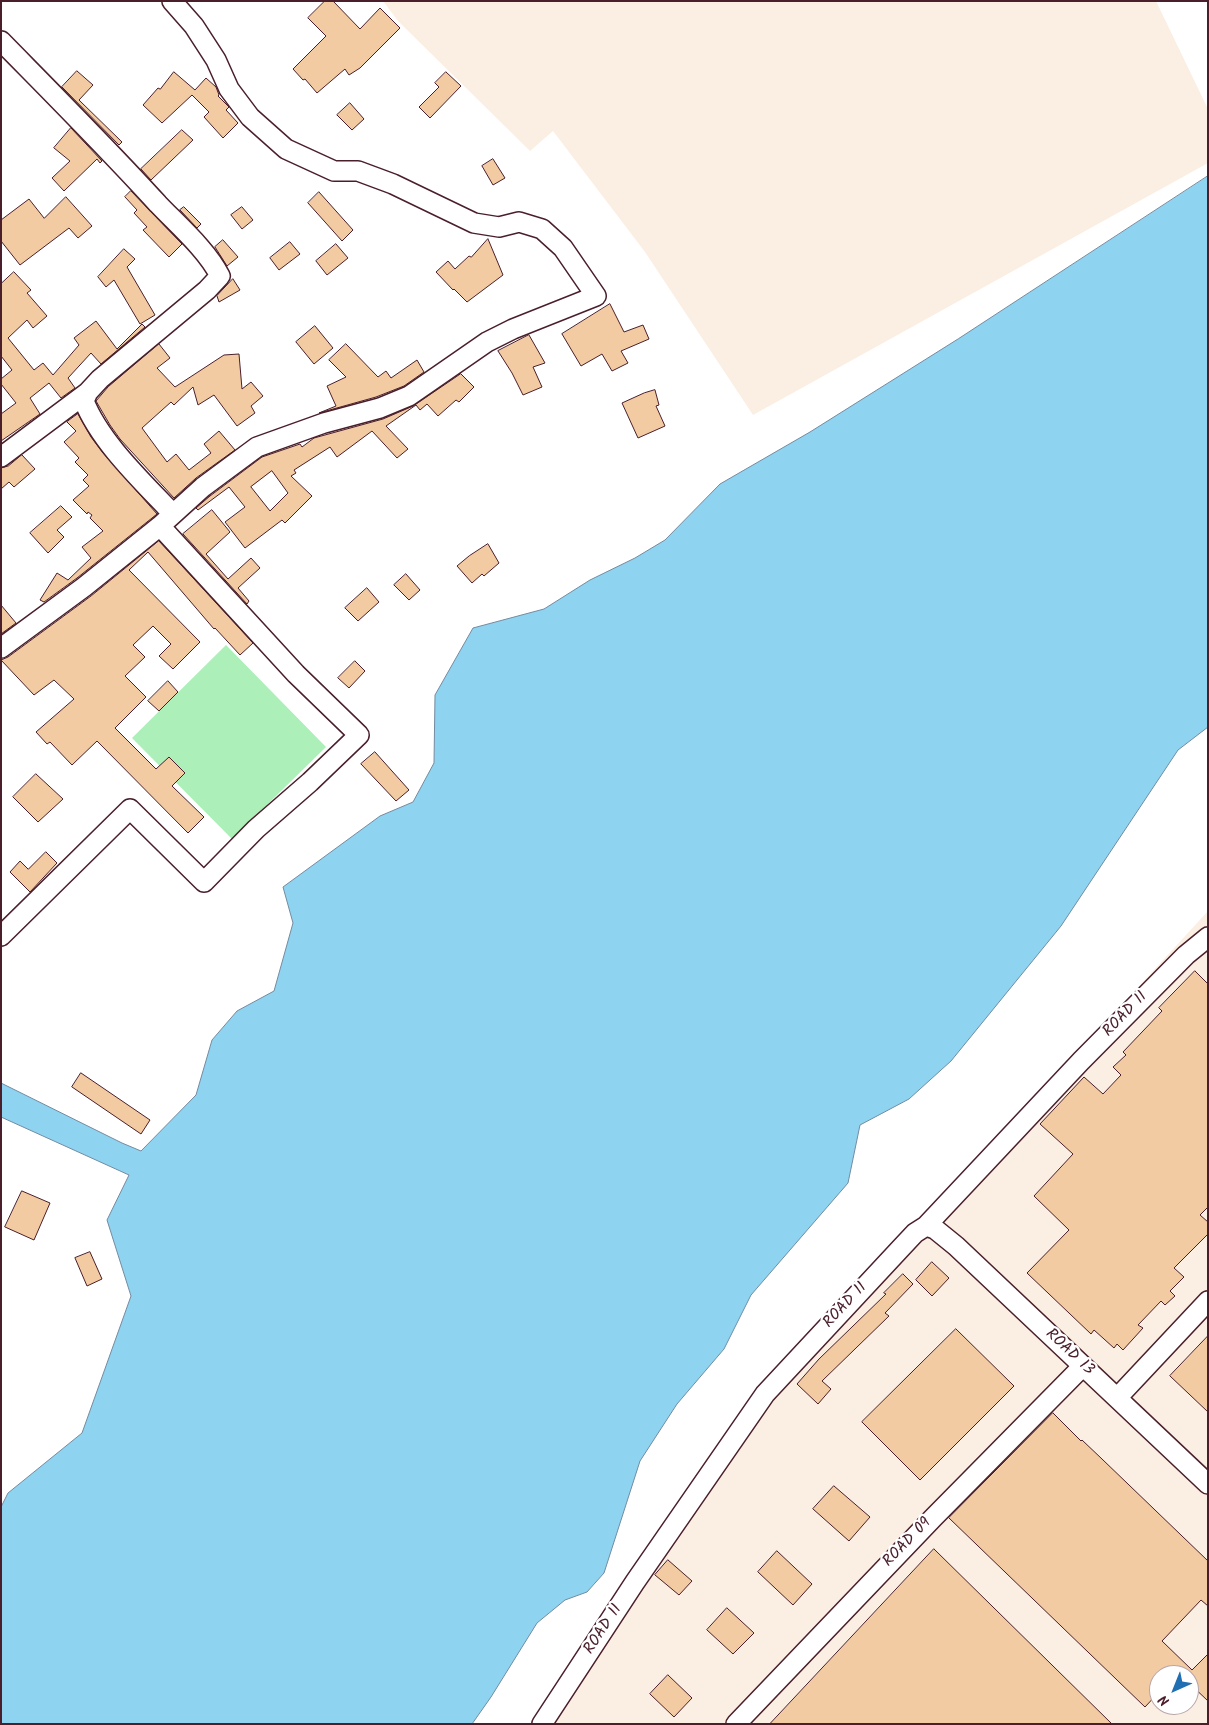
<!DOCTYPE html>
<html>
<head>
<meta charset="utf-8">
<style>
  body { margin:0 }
  #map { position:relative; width:1209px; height:1725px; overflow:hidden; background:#fff; font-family:Kalam,sans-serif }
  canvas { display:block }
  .frame { position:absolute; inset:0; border:2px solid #4a1f2b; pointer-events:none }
  .north { position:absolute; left:1149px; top:1665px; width:50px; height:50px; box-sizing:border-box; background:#fff; border:1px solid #b7a5aa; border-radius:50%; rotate:224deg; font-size:14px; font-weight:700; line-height:20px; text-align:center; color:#4a1f2b }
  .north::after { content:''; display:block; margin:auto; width:18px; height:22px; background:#1f6fb2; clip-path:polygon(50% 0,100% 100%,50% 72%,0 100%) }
</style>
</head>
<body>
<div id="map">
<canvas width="1209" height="1725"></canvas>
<div class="frame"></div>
<div class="north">N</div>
</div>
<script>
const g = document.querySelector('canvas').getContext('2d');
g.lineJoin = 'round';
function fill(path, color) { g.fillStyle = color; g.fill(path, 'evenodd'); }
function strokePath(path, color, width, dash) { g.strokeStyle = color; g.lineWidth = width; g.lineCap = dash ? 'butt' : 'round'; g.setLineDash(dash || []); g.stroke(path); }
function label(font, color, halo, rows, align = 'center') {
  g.font = font + ' Kalam,sans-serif'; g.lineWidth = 4.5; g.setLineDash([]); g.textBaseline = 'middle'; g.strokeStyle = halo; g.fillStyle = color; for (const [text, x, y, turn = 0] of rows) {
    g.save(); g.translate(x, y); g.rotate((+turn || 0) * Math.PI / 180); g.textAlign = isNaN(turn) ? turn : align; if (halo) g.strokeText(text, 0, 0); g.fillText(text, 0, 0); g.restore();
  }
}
fill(new Path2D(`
  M383,1h773l52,108v54l-455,252 -108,-163 -92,-121 -23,20 -132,-130z
  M1208,911v813h-676l177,-269zM1159,1675h30v30h-30z`), '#fbefe3');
fill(new Path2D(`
  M226,645l100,102 -94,92 -100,-101z`), '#acefb9');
const water = new Path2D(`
  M1208,176v551l-30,23 -117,176 -110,135 -42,38 -49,26 -12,58 -97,112 -27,54 -47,55 -37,57 -36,112 -17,19 -22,8 -28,23 -46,74 -19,27h-471v-217l7,-14 74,-60 49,-137 -24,-76 22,-45 -128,-58v-34l121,60 19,8 55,-56 16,-55 25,-29 37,-20 19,-68 -10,-36 97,-71 33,-14 21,-39 1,-68 38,-67 71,-19 46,-29 45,-22 30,-18 55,-56 90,-52 148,-93z`);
fill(water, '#8ed3f0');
strokePath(water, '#738ba1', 1);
const building = new Path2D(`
  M325,1h8l27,28 20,-21 20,20 -40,40 -11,7 -4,-6 -28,24 -12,-14 -2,1 -10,-11 33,-33 -18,-18z
  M77,71l16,14 -14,15 43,42 -3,3 -57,-58z
  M174,72l21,18 11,-12 10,9 3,8 -1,1 11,11 -3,3 12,13 -15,15 -19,-21 5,-5 -17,-17 -30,28 -19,-18 15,-17 2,1z
  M446,72l15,14 -31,32 -11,-11 20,-20 -4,-4z
  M350,103l14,16 -12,11 -15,-15z
  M71,128l31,33 -2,2 -3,-4 -33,32 -12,-13 18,-17 -16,-13z
  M182,130l11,10 -42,40 -10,-11z
  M493,159l12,19 -12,7 -11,-19z
  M131,191l51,53 -13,13 -26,-27 4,-3 -13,-14 3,-3 -12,-13z
  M319,192l34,38 -11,11 -34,-38z
  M66,197l26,29 -14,12 -9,-10 -49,37 -19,-24v-21l28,-21 15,19z
  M184,207l17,17 -4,4 -17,-18z
  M242,207l11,13 -11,9 -11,-14z
  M488,239l15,36 -36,27 -13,-13 -1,1 -17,-18 12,-11 7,8 14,-13 2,1z
  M223,240l15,17 -11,9 -12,-19z
  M290,242l10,12 -21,16 -9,-12z
  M336,244l12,14 -21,17 -11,-14z
  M124,249l11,10 -8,8 28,48 -15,9 -26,-44 -8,7 -8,-10z
  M14,272l17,18 -4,3 20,23 -14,12 -6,-8 -19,18 26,32 9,-7 10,12 26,-30 -5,-7 22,-17 21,28 25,-25 3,3 -44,37 -10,-11 -23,25 7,10 -14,10 -12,-15 -19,15 10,16 -39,27v-27l15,-11 -15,-19v-5l11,-9 -11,-14v-72z
  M233,279l7,11 -21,12 -2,-6z
  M610,304l14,28 19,-7 6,14 -28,12 7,12 -16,8 -10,-17 -21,12 -19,-32z
  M315,326l18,22 -19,16 -18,-22z
  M529,335l16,28 -12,4 9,20 -19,8 -11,-22 -14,-22z
  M159,344l11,14 -13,10 18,19 49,-32 15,-1 3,35 9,-7 12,14 -12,10 4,7 -18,13 -23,-31 -16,10 -5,-18 -19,18 -3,-3 -29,26 25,34 9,-8 13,16 22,-17 -7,-9 15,-13 16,19 -39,28 -22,20 -54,-59 -10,-14 -14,-24 12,-14z
  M346,344l32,33 8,-6 5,7 26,-18 7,12 -20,14 -28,11 -57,16 17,-7 -9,-20 19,-9 -17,-17z
  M461,374l13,13 -15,15 -3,-2 -18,16 -11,-12 -7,6 -4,-5 -30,21 22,23 -11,9 -25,-27 -35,26 -7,-10 -36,23 2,3 -5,3 21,20 -27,27 -3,-3 -37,28 -20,-26 20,-15 -16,-20 -31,23 -2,-2 14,-12 52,-39 38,-13 2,3 12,-9 69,-19 30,-13zM272,471l16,22 -18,18 -19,-24z
  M655,390l4,15 -3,1 9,20 -27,12 -16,-35 22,-10z
  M78,414l13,23 12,16 54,61 -80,64 -33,24 -4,-2 17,-27 11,7 23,-22 -9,-11 21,-16 -13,-13 2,-3 -4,-3 -1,2 -14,-14 16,-14 -6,-6 5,-5 -13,-13 4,-4 -15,-16 12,-11 -9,-9z
  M22,455l13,14 -21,18 -5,-5 -8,7v-21l7,-2z
  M61,506l11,11 -15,13 7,7 -16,16 -18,-20z
  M212,510l18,22 -24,22 22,25 23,-21 9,10 -22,20 11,13 -2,3 -64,-70z
  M159,541l94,102 -13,12 -25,-27 -1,1 -66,-77 -19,18 71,72 -27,27 -14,-13 12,-12 -18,-18 -20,19 12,12 -20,19 21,21 -31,31 41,41 13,-12 16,16 -13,13 32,31 -16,16 -91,-92 -25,24 -22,-23 -3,2 -11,-12 38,-33 -20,-19 -20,15 -33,-35 7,-3 83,-61z
  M488,544l11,19 -15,13 -2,-2 -10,9 -15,-17 12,-10z
  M406,574l14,16 -11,10 -15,-15z
  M367,588l12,14 -21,19 -13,-13z
  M1,605l15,18 -15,11z
  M355,661l10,10 -16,17 -11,-10z
  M168,681l10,11 -19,19 -11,-10z
  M375,752l34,38 -13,11 -35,-37z
  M36,774l27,25 -25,23 -25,-25z
  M46,852l11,11 -27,29 -20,-20 10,-11 8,8z
  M1195,971l13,13v223l-8,8 8,7v12l-34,34 10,9 -14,14 5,5 -10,9 -4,-4 -23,24 5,3 -20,22 -6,-6 -3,4 -20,-18 -3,4 -64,-61 42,-43 -35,-34 39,-42 -33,-30 44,-47 19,17 18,-19 -8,-8 13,-12 -3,-3 39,-41 -3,-3z
  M81,1073l69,47 -9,14 -69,-47z
  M22,1191l28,12 -16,37 -29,-13z
  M90,1252l12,27 -15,7 -12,-28z
  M932,1262l17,16 -17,18 -16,-16z
  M903,1274l10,10 -28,29 4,3 -67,65 9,8 -13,15 -21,-20 22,-25 67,-65 -2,-1z
  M956,1329l58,57 -94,94 -58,-58z
  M1208,1336v76l-38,-36z
  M1053,1413l28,28 1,-1 20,19 106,102v45l-7,-6 -39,41 30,29 16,-16v47l-19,-18v-8h-30v17l-14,15 -196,-189z
  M834,1486l36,31 -21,24 -36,-32z
  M934,1549l178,175h-342z
  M777,1551l35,33 -19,21 -35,-33z
  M668,1560l24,21 -13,14 -24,-20z
  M727,1608l27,25 -21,21 -26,-24z
  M668,1675l24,23 -18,19 -24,-23z`);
fill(building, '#f2cba2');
strokePath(building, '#4a1f2b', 1);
const street = new Path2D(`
  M1,41c53,54 106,107 157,163 20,21 49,46 62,72l-13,14 -107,89 -12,13 -4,9c16,41 59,81 89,113
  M1,457l87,-65
  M1,648l83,-61 76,-61
  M1,936l129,-127 74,73 52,-53 54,-47 49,-47 -63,-61 -136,-148 43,-39 54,-40 67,-24 56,-15 29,-12 78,-54 26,-13 83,-33 -33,-48 -21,-19 -23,-7 -20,5 -25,-4 -81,-39 -35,-13h-24l-48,-22 -36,-32 -21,-28 -13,-29 -22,-34 -22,-25
  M926,1226l9,3 21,17 252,238
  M1117,1398l91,-97
  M542,1724l93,-142 130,-188 135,-145 15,-16 11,-7 155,-165 105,-106 22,-18
  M736,1724l197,-206 150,-152`);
strokePath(street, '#4a1f2b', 22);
strokePath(street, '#fff', 19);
label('16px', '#4a1f2b', '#fff', [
  ["ROAD 11",1126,1015,-46],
  ["ROAD 11",846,1306,-47],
  ["ROAD 13",1069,1353,43],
  ["ROAD 09",908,1543,-46],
  ["ROAD 11",604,1630,-57]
]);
</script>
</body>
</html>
